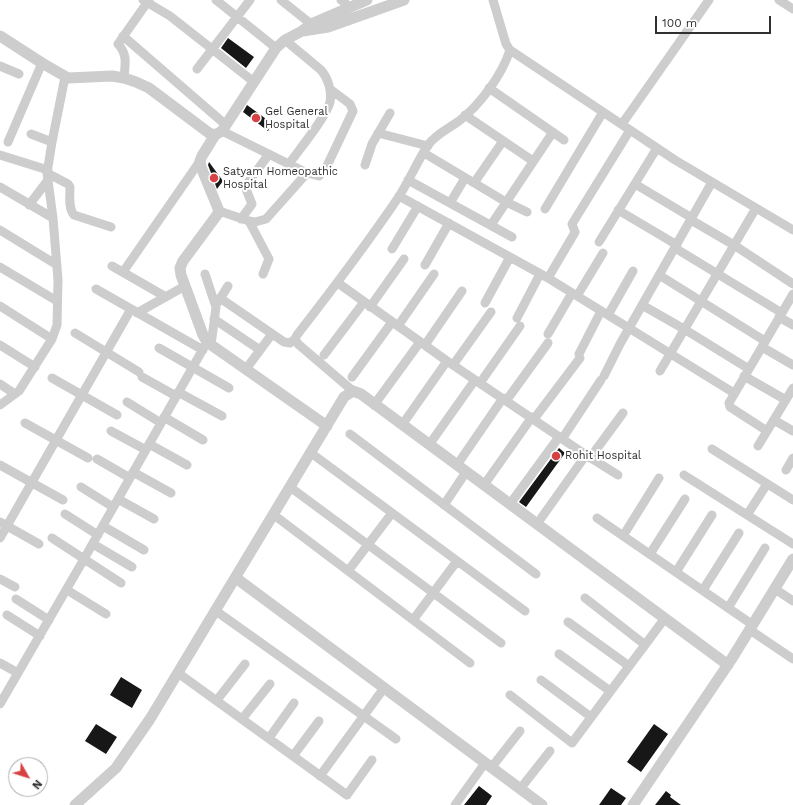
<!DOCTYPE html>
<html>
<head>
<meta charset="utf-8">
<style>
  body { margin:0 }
  #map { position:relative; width:793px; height:805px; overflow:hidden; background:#fff; font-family:"Work Sans",sans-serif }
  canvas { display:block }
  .north { position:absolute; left:8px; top:757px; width:40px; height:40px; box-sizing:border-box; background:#fff; border:1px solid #acacac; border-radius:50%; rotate:129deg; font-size:11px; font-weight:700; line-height:16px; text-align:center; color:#303030 }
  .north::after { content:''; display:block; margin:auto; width:14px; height:18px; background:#d74244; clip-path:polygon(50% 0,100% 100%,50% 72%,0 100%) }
  .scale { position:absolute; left:655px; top:16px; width:116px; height:18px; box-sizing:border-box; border:2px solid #303030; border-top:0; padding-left:5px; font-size:12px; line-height:14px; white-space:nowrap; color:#303030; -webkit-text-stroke:3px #fff; paint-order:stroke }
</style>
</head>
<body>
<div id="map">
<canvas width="793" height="805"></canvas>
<div class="north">N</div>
<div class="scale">100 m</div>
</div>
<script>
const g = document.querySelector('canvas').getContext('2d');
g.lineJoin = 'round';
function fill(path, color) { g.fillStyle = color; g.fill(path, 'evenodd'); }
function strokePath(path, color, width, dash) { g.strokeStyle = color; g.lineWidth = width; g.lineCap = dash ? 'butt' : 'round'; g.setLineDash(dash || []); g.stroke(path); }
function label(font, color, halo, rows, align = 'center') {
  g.font = font + ' "Work Sans",sans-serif'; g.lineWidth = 4; g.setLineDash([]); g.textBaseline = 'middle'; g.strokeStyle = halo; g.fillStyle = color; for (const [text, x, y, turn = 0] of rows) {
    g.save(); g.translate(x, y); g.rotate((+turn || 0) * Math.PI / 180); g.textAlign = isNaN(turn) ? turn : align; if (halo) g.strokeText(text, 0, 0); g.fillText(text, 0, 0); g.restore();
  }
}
fill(new Path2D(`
  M228,38l26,19 -8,11 -25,-20z
  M247,105l26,19 -5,7 -25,-19z
  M209,162l14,19 -6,8 -9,-24z
  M559,448l6,5 -39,54 -7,-5z
  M121,677l21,13 -10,18 -22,-13z
  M96,724l21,13 -11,17 -21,-13z
  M654,724l14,10 -27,38 -14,-10z
  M479,786l13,10 -6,9h-22z
  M611,788l15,10 -5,7h-22z
  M666,791l5,4 -1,2 11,8h-26z`), '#171717');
strokePath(new Path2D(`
  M143,0l27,16 84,66
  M216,0l60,48
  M281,0l30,24 4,5
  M341,0l9,7
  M493,0l13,44 4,6 165,110 118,70
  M779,0l14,9
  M123,36l103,89
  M285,40l36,30c7,8 11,21 9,32 -3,14 -32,49 -41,62
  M0,66l19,8
  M197,69l53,-69
  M124,78c1,-14 4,-23 -6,-34l31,-44
  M489,88l75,52
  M465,115l68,46
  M622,124l87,-124
  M222,131l85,42 12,3 7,-8 27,-57 -3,-7 -20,-15
  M378,133l50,13
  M31,134l21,8
  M8,142l34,-79
  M424,153l82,49 21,10
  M0,155l48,15
  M365,165l7,-21 18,-31
  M47,173l21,11 2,3c0,9 -2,21 4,28l37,12
  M408,180l104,57
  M474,183l29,-42
  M635,184l57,34
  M0,187l53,31
  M399,196l149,82 186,115
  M450,203l15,-25
  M29,205l19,-25
  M545,209l58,-97
  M618,210l59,35
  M219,211l30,10 6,1 11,-3 41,-46
  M241,219l11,-15 -6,-15 1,-5 22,-30
  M691,220l43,25 59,39
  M249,221l20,38 -6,15
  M491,225l62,-93
  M0,230l57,35
  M599,242l58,-94
  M675,248l107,65
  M392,249l26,-43
  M425,265l24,-42
  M112,266l54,31
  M0,267l57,34
  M123,272l77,-111
  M205,274l11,33 -5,38
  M659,275l106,66
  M548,278l26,-44 1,-2 -3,-8 58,-94
  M338,283l109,78 139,94 32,20
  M96,289l107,61
  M577,296l26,-43
  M220,298l64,44 6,1 5,-4 2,-4c35,-45 69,-90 101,-137 11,-17 19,-36 30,-53 8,-11 20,-16 31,-24 21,-16 43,-46 51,-71
  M218,302l10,-16
  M485,303l25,-46
  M642,305l42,24 65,40
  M0,306l52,33
  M370,307l34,-48
  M137,313l48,-27
  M608,315l25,-44
  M779,317l14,8
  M517,318l23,-44
  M214,319l46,31
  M398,326l36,-52
  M75,333l64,39
  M548,334l24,-41
  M295,339l3,5 55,47
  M0,345l35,22
  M425,345l37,-54
  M762,347l31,18
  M159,348l70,40
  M579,354l22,-43
  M324,355l40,-53
  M453,365l38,-53
  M246,369l26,-35
  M660,371l96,-163
  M604,376l16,-32 92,-162
  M744,376l42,24
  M142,377l34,19
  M352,377l40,-55
  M52,378l65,37
  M480,383l40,-57
  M0,384l15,10
  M178,392l44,24
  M506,401l42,-58
  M127,402l34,21
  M0,405l19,-14 33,-52 5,-14 1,-45 -5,-62 -6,-45 5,-31 13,-65
  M374,405l46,-63
  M164,417l39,23
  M534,419l46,-61
  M774,420l19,11
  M25,423l63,35
  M402,425l45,-64
  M111,431l35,19
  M767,431l-37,-24 -1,-4 64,-109
  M350,434l186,140
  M562,439l39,-59
  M149,444l38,21
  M429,445l46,-65
  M758,446l35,-58
  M712,449l81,51
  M311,453l214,158
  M590,458l33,-45
  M97,459l33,19
  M0,465l63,35
  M457,465l46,-67
  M786,470l7,-12
  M133,472l38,21
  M684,475l109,69
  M484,485l48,-68
  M81,487l32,20
  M290,487l211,156
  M118,499l36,20
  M510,504l49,-67
  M444,505l22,-33
  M65,514l33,21
  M274,515l196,148
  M747,515l20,-31
  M597,518l156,107
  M0,522l39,22
  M537,524l49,-69
  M103,526l41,24
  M623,536l36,-58
  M0,538l131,-229
  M52,538l69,45
  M93,544l39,23
  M650,554l35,-55
  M348,571l44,-58
  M676,572l36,-57
  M0,579l15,8
  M775,589l18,12
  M67,590l39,24
  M703,590l36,-57
  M585,598l59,46
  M16,599l33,21
  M728,608l37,-60
  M216,611l180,128
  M7,615l33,21
  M413,620l44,-59
  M568,622l61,44
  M750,630l43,29
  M559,654l51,37
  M0,663l18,10
  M178,673l169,122 25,-35
  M541,680l50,37
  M510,695l62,48 93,-125
  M217,700l28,-36
  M0,704l84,-145 123,-217
  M242,719l28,-35
  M269,738l25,-35
  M293,756l26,-35
  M491,768l29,-37
  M320,776l64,-88
  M520,789l30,-38
  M455,805l30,-42`), '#cdcdcd', 9);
strokePath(new Path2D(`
  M303,31l25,-4 76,-27
  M0,36l42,27 26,15 44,-2 12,2 12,4 13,6 60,45 6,2
  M327,426l-120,-84 -4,-7 -22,-60 -1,-7 3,-7 34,-46 2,-4 -18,-44 -1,-6 2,-5 13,-21 7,-4 54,-83 9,-8 17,-9 9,-7 56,-24
  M236,578l306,227
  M75,805l41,-37 34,-49 194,-322 9,-6 8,3 367,271
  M633,805l98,-145 62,-101`), '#cdcdcd', 11);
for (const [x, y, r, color] of [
  [256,118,5,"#d74244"],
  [214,178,5,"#d74244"],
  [556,456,5,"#d74244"]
]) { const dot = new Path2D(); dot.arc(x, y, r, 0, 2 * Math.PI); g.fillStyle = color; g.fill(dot); strokePath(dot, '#fff', 1.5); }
label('11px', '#303030', '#fff', [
  ["Gel General",265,112],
  ["Hospital",265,125],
  ["Satyam Homeopathic",223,172],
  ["Hospital",223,185],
  ["Rohit Hospital",565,456]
], 'left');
</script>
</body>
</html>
